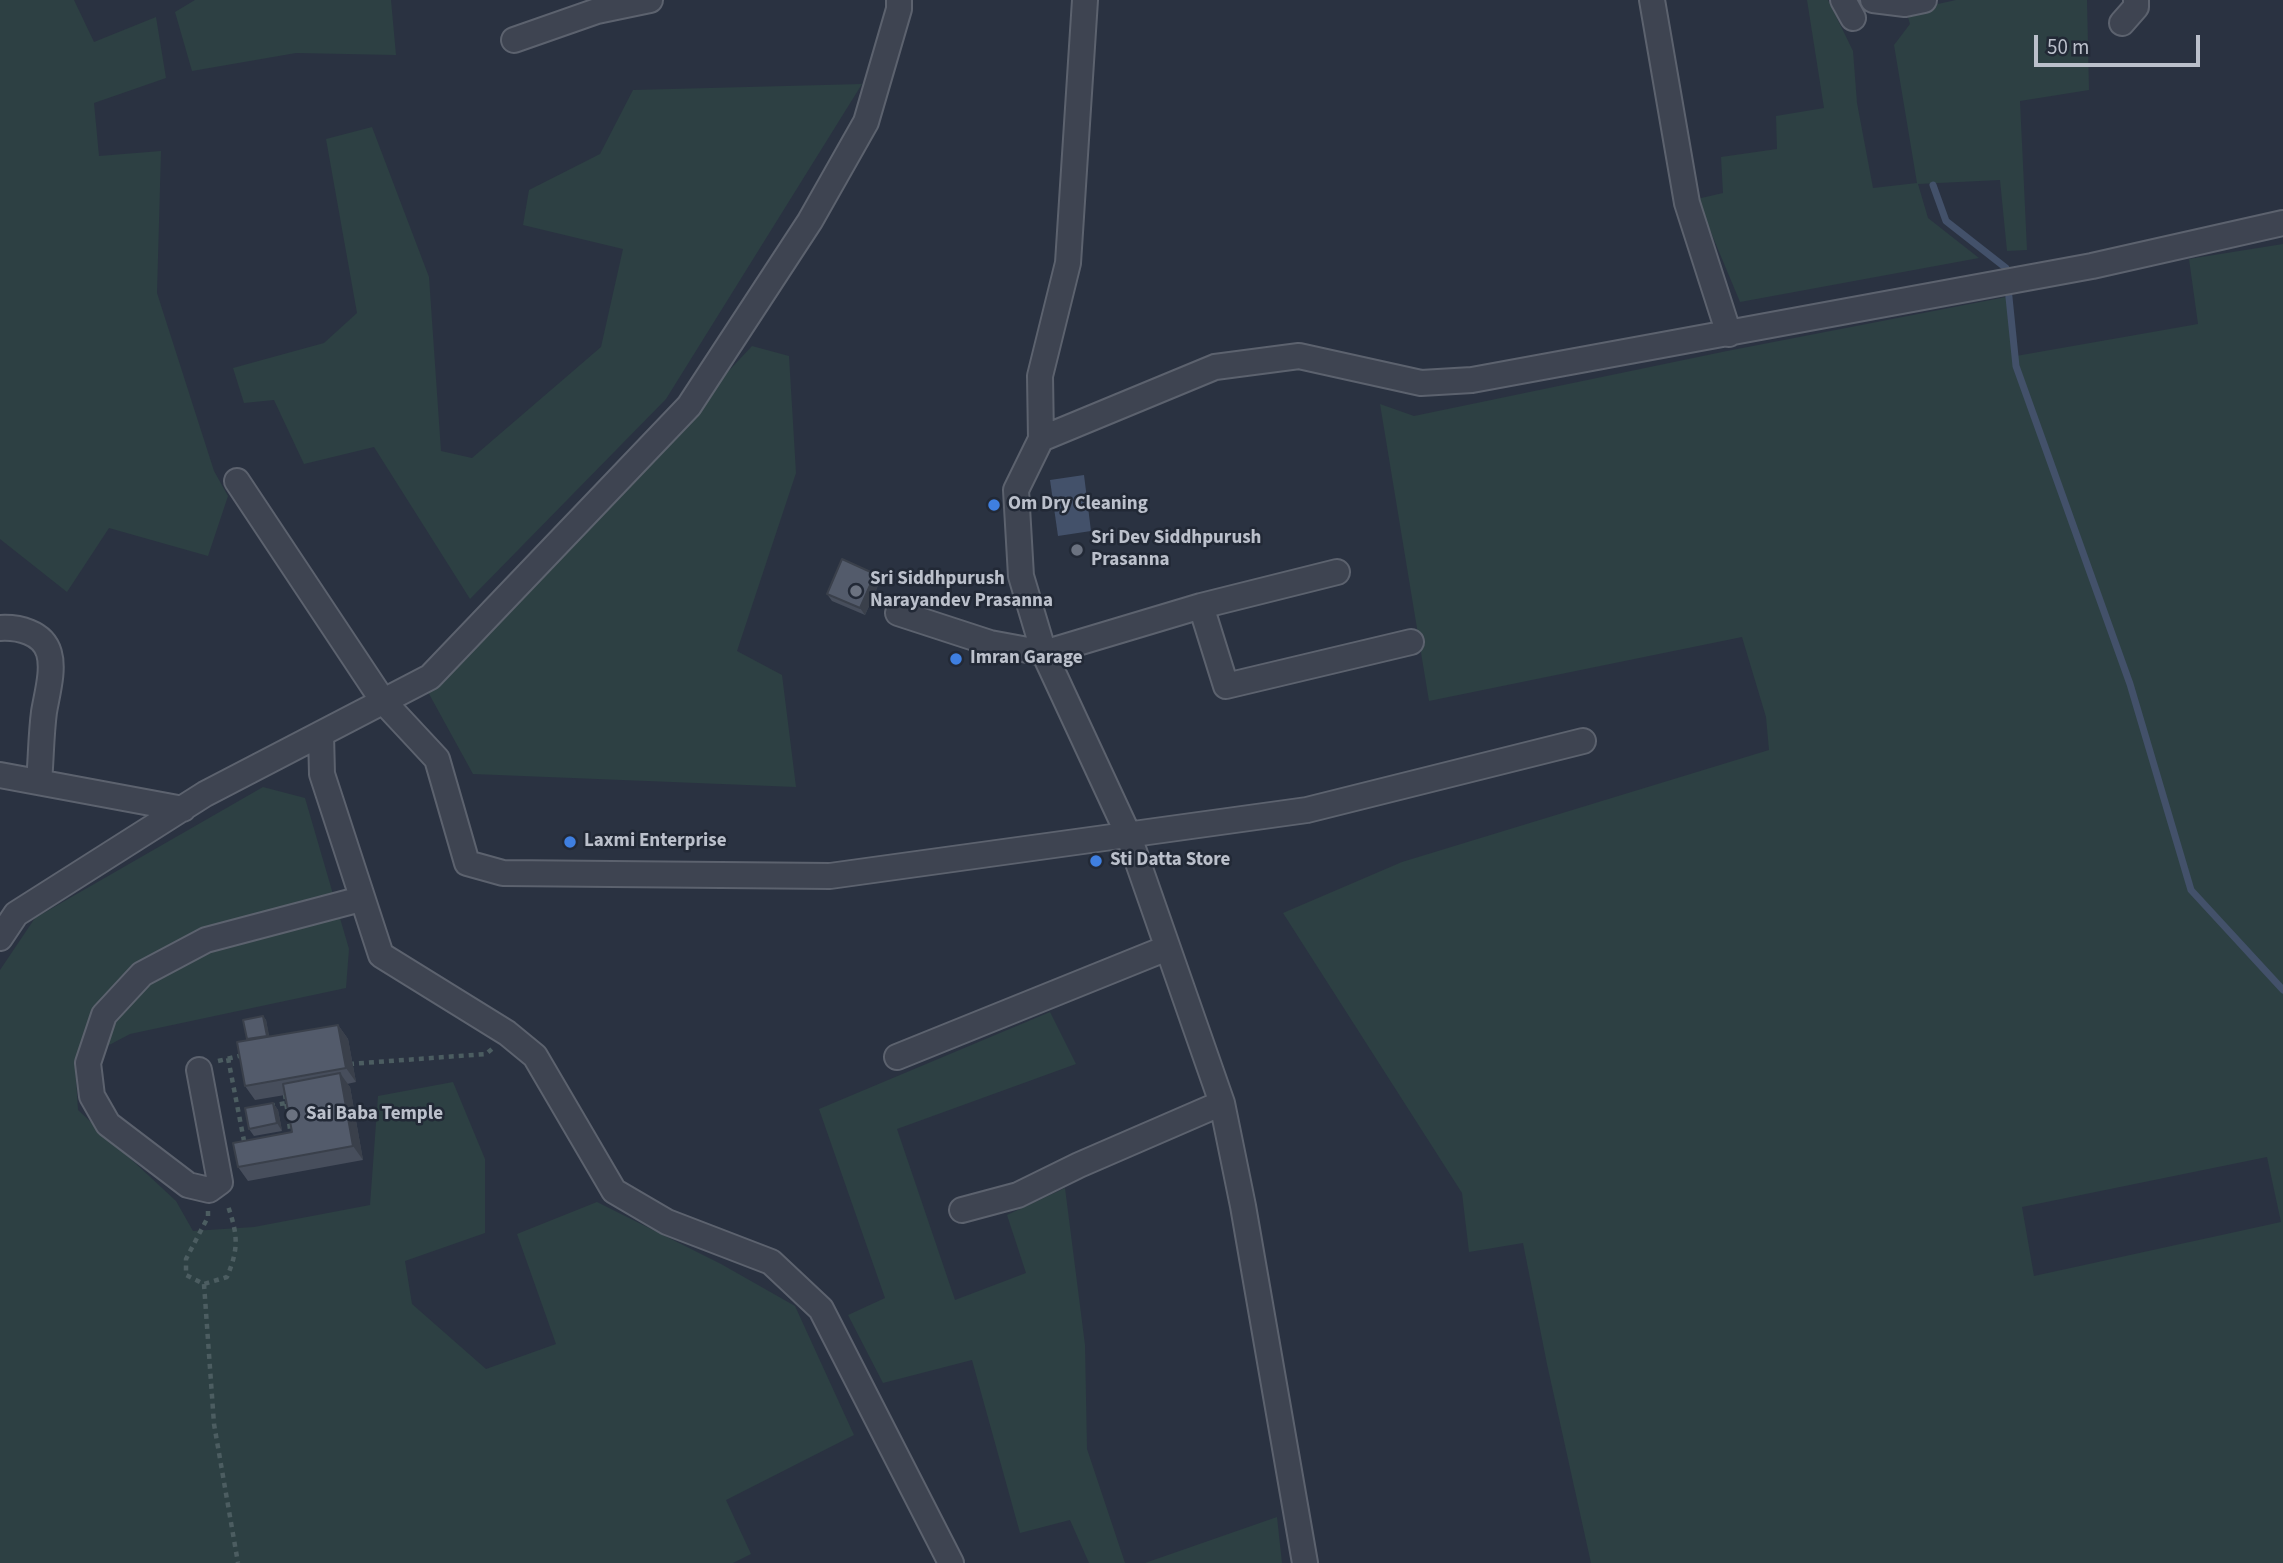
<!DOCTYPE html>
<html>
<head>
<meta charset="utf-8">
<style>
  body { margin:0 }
  #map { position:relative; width:2283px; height:1563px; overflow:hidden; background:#2a3241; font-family:"Source Sans 3",sans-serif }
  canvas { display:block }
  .scale { position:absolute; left:2034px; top:35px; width:166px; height:32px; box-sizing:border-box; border:4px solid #bbc0cb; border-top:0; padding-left:9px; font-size:21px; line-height:24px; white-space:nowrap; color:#bbc0cb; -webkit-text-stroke:5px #222936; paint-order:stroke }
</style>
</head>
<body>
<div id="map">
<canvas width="2283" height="1563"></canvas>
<div class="scale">50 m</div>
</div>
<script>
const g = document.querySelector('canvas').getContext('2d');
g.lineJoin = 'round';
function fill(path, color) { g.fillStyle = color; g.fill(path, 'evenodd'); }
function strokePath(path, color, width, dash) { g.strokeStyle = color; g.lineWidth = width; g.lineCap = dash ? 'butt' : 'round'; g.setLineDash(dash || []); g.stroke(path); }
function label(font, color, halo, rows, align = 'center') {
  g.font = font + ' "Source Sans 3",sans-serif'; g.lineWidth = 5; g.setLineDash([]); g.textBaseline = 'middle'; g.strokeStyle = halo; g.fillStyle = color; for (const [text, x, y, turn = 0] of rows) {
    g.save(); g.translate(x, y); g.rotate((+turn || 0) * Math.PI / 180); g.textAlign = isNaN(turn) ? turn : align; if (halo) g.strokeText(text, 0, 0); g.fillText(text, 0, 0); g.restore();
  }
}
fill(new Path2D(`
  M0,0h74l20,42 62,-25 10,61 -72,25 5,53 62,-5 -4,142 57,178 14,25 -20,60 -99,-28 -42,64 -67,-53z
  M195,0h196l5,55 -100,-2 -104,18 -17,-59z
  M1807,0h21l25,51 4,52 16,85 44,-5 -23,-138 16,-21 -4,-13 50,-11h131l2,90 -69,11 7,149 -20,1 -7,-71 -82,4 10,34 51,40 -239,44 -43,-103 26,-6 -2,-36 56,-8 -1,-33 48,-8z
  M862,84l-196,315 -196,200 -96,-152 -70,17 -30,-64 -30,3 -11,-35 91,-25 33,-30 -31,-174 46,-12 57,150 12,174 31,7 129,-111 22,-98 -100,-24 6,-35 71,-36 33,-64z
  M2283,244v1319h-692l-44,-199 -24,-121 -54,9 -7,-59 -179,-280 119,-51 367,-112 -3,-33 -24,-80 -313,64 -49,-297 34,12 313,-65 279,-54 10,59 182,-32 -9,-65zM2267,1157l14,65 -247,54 -12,-69z
  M752,346l37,10 7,117 -59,178 45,24 14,112 -323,-13 -45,-82z
  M263,787l42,11 44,151 -3,39 -216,46 -55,29 3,47 98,91 17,30 61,-4 116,-22 8,-109 75,-14 32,77v74l-80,28 7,43 74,65 70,-25 -39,-110 80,-32 124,62 74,42 59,129 -128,65 25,54 -18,9h-733v-593l35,-52z
  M1050,1012l26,52 -179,65 58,171 71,-27 -19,-58 58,-27 20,157 2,104 38,114h-36l-19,-43 -50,13 -48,-173 -89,23 -35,-68 37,-17 -66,-189z
  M1277,1517l5,46h-137z`), '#2d4043');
fill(new Path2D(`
  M1084,475l7,56 -33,5 -8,-56z`), '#43516a');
strokePath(new Path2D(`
  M1933,185l13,36 60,47 10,98 114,318 61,206 92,100`), '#43516a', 7);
const minor = new Path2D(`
  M1652,0l35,203 42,131
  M1843,0l10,18
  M1873,0l32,4 19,-4
  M2122,23l14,-16v-7
  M514,40l83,-29 53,-11
  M1041,439l-1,-63 28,-113 17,-263
  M237,481l146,220 54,58 30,104 36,10 327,3 477,-66 276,-69
  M1201,606l25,80 185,-44
  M898,613l92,30 54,10 157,-47 136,-34
  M0,628c18,-1 43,4 49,25 5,17 -2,41 -5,59 -3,23 -3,47 -5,70
  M321,734l1,40 59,181 126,78 28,23 79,135 53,31 104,40 50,47 130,254
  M0,775l183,34
  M0,938l16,-24 189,-120 225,-117 259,-271 121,-185 56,-99 33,-113v-9
  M897,1057l270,-109
  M199,1070l21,112 -11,8 -21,-5 -80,-61 -16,-28 -4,-33 16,-48 38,-41 64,-34 155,-41
  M962,1210l56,-15 61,-30 143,-62
  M1305,1563l-62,-357 -21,-103 -94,-269 -84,-181 -23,-77 -5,-86 25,-51 174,-72 84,-11 122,27 51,-3 620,-114 191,-43`);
strokePath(minor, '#5c626e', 28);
strokePath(new Path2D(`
  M228,1058l17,88
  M218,1061l25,-6
  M349,1064l137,-10 6,-5
  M285,1094l6,42
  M270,1106l16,-3
  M208,1211v6l-22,42v16l18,9 23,-7c13,-31 10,-44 0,-74
  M204,1284l10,140 24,139`), '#4c5d61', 4.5, [5, 5]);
strokePath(minor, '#3e4451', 24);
fill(new Path2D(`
  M875,574l5,7 -15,34 -33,-14 -5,-7z
  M263,1016l3,4 3,17 69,-12 10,14 8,43 -9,2 3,3 13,73 -115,21 -10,-14 54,-35 -7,-37 -30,5 -10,-14 3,-45 -1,-2z
  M273,1103l5,7 4,21 -28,5 -5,-7z`), '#474e5c');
fill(new Path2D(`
  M875,574l5,7 -15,34 -5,-7z
  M263,1016l3,4 4,19 -3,-3z
  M338,1025l10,14 8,43 -10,-14z
  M340,1073l10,14 13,73 -10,-14z
  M273,1103l5,7 4,21 -5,-8z`), '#3a404b');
const building = new Path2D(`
  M842,559l33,15 -15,34 -33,-14z
  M263,1016l4,20 -20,3 -4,-19z
  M338,1025l8,43 -101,18 -8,-44z
  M340,1073l13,73 -115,21 -5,-24 59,-11 -9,-48z
  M273,1103l4,20 -28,6 -4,-21z`);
fill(building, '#535b6b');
strokePath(building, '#3a404b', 2);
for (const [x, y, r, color] of [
  [994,505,7,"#3f7fe0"],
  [1077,550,7,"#6b7280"],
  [856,591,7,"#6b7280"],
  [956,659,7,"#3f7fe0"],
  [570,842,7,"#3f7fe0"],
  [1096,861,7,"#3f7fe0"],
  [292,1115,7,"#6b7280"]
]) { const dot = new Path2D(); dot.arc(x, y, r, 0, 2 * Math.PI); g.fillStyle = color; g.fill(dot); strokePath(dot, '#222936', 2.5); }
label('bold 19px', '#bbc0cb', '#222936', [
  ["Om Dry Cleaning",1008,505],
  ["Sri Dev Siddhpurush",1091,539],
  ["Prasanna",1091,561],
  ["Sri Siddhpurush",870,580],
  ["Narayandev Prasanna",870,602],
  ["Imran Garage",970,659],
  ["Laxmi Enterprise",584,842],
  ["Sti Datta Store",1110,861],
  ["Sai Baba Temple",306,1115]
], 'left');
</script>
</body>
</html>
